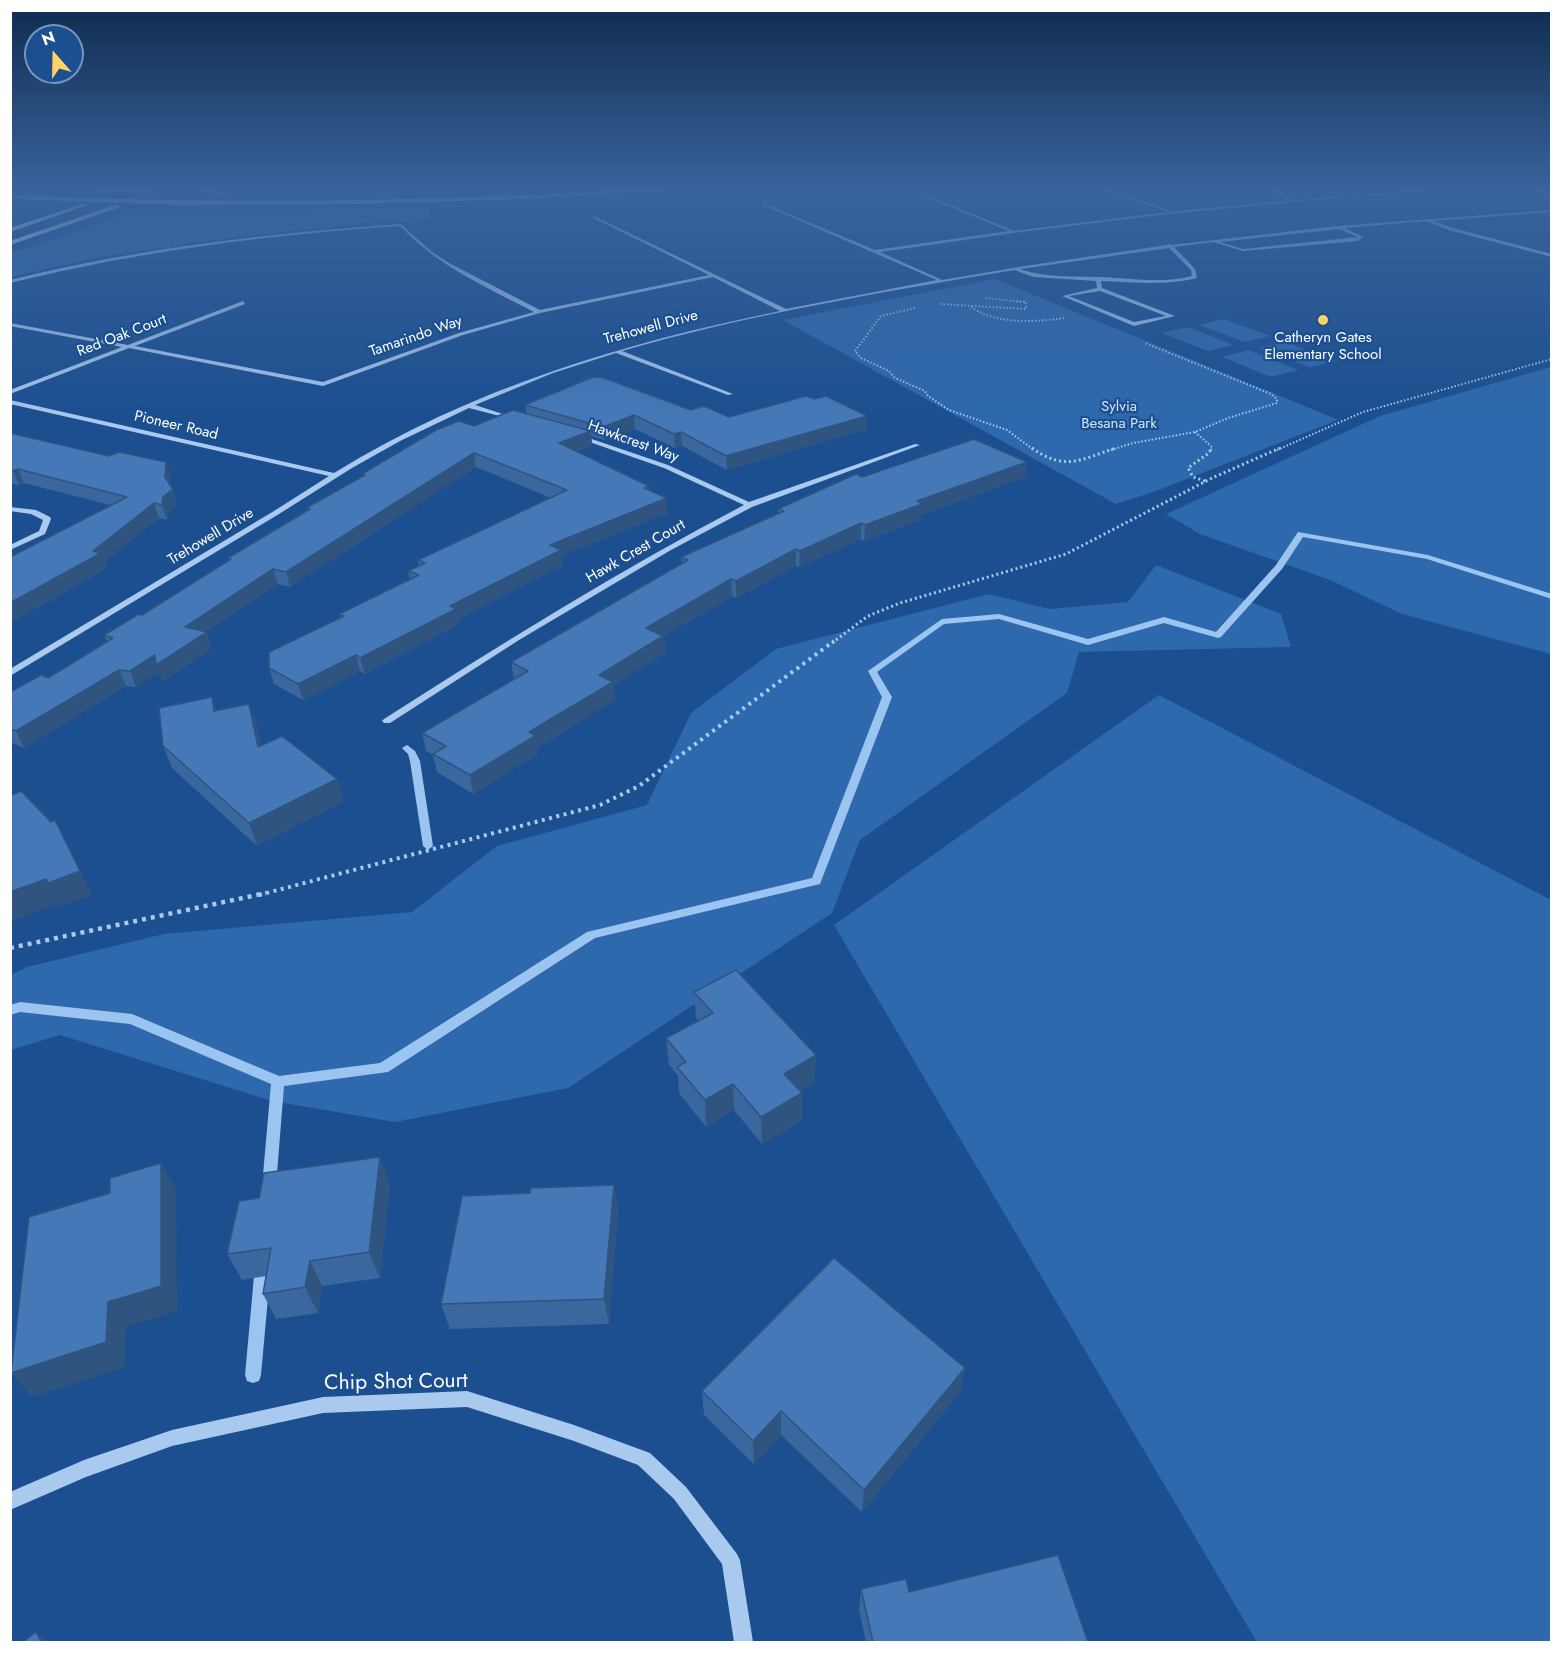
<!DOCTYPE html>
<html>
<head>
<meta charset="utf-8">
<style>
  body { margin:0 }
  #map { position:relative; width:1562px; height:1653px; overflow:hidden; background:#1b4f8f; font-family:Jost,sans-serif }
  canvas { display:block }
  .frame { position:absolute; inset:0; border:12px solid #fff; pointer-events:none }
  .north { position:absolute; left:24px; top:24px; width:60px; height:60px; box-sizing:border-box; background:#1b4f8f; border:2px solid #7695bc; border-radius:50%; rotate:340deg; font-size:16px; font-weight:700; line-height:24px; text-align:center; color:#fff }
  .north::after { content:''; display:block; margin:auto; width:21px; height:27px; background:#ffd166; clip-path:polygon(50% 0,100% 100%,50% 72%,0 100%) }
</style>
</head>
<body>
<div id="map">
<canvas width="1562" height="1653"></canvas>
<div class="frame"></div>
<div class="north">N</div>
</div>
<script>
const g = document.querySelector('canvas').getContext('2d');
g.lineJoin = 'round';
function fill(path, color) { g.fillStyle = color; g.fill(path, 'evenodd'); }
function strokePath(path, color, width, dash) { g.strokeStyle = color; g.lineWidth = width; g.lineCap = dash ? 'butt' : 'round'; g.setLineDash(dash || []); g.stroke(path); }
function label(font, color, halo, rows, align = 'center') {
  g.font = font + ' Jost,sans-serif'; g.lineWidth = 4.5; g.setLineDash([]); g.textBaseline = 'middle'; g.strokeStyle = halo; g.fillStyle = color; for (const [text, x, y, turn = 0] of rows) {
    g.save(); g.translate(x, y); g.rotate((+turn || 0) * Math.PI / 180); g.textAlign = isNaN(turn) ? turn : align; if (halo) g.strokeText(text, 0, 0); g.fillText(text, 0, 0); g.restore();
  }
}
fill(new Path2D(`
  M431,208l-1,11 -14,3 -33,-1 -170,19 -118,18 -84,19v-24l112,-38 19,-4z
  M995,279l334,137 9,4 -182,71 -40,13 -333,-184z
  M1224,319l46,17 -25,6 -46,-17z
  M1188,327l46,18 -26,6 -46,-18z
  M1285,342l51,19 -26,6 -51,-19z
  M1249,350l49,20 -27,7 -49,-20z
  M1551,367v287l-149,-40 -72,-34 -130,-46 -34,-20 214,-98z
  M1156,565l125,49 10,33 -212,5 -12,41 -207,147 -28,73 -264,175 -173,34 -123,-21 -212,-66 -49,15v-75l16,-8 137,-33 248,-22 85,-66 150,-41 44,-92 85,-64 213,-55 60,15 79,-7z
  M1159,695l392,205v742h-294l-423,-717z`), '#2e69ad');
fill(new Path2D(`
  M1298,532l130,23 124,39v5l-125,-40 -124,-22 -21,32 -61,68 -3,1 -54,-15 -76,22 -89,-26 -55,5 -67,48 15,25 -72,187 -225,54 -207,134 -104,14 -8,100 -2,4 -5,2 -5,-2 -2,-4 9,-102 -141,-60 -110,-12 -10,3v-10l10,-3 112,12 147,62 101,-13 207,-131 225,-54 70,-181 -14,-26 74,-52 57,-5 89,25 76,-22 52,15 60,-67z
  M407,745l8,6 5,10 13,85 -5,4 -5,-4 -13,-85 -2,-7 -6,-6z
  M263,1258l5,2 3,5 -10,110 -2,6 -6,2 -6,-2 -2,-6 10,-110 3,-5z`), '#9cc4f0');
strokePath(new Path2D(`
  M985,298l41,4`), '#a9c9ee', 1.5, [1.5, 2]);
strokePath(new Path2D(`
  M940,304l86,5v-7l-14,-1
  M971,307c26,18 64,15 94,11
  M915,308l-34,8 -26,35 6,7 28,13 6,7 30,13 3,5 21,14 58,20 27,20
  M1195,432l17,15 -1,3
  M1111,450l22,-7 62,-11 33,-14 49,-15v-4l-6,-5 -126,-51
  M1277,450l86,-38 189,-53`), '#a9c9ee', 2, [1.5, 2]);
strokePath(new Path2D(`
  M1032,448c33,24 50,11 84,0
  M1205,481l-12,-4 -5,-9 21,-15 2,-5
  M832,643l36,-27 32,-13 166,-49 146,-76 68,-30`), '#a9c9ee', 3, [2, 3]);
strokePath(new Path2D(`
  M259,895l341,-90 39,-19 195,-145`), '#a9c9ee', 4, [3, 4.5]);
strokePath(new Path2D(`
  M10,948l256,-55`), '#a9c9ee', 4.5, [4, 5]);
fill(new Path2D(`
  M1100,188h7l62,22v2l122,-12 -28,-12h6l24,10v2l147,-12h26l-150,12 -148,14 -147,18 -141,20 62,28 83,-14 142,-21 2,-1 2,1 167,-19 214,-16v2l-119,9 20,7 99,26v3l-103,-27 -23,-9 -81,7 18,9 -5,4 -115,10 -30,-9 -39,5 21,22 2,9c-31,8 -65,4 -96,3l1,7 73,28 -41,10 -72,-30 35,-8 -1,-7 -62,-4 -20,-7c-131,22 -264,44 -392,81l111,43 -5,1 -112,-42 -63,20 -78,32 40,13v2l-46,-12 -69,33 -48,27 -73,46 -269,162v-7l264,-158 55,-35 -319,-72v-4l324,73c138,-85 289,-130 446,-162l-67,-34 -173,36 -77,22 -140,51 -194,-38 -119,46v-4l112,-43 -112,-21v-3l118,22 115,-44 2,3 -110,42 188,36 136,-49 75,-21c-48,-25 -96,-46 -134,-86 -133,9 -260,25 -390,57v-3c129,-32 259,-47 391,-56l31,28 17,11 91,47 169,-35 -116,-57 1,-2 192,93 151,-29 -174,-75v-2l112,47 134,-19 -93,-38 1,-2 97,40 154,-19zM1339,229l19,8 -115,12 -23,-7zM1169,248l22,22 1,6c-30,8 -64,2 -93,1 -26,-1 -54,1 -79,-8zM1100,291l66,25 -32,6 -65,-26z
  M1526,188h7l19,7v3z
  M580,435l88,30 81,37 166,-58 5,1 -168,62 -81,43 -152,90 -129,83h-6l-2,-2 2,-2c117,-75 236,-149 360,-214l-80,-37 -86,-30 -1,-1z
  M10,507l26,3 14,7 1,2 -6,15 -35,16v-5l29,-14 4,-11 -12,-6 -21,-3z
  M467,1391l107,34 76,28 36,34 51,67 3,6 13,82h-19l-12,-78 -48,-65 -36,-34 -64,-24 -107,-34 -144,6 -151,33 -86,31 -76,33v-18l74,-32 88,-30 151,-33z`), '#a9c9ee');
fill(new Path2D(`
  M88,188l64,3 3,2 -116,-5z
  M201,188l24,5 3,2 -3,2 -36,-9z
  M665,188h39l-175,11 -173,5 -173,1 -173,-6v-4c219,10 437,6 655,-7z
  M82,204l5,1 -77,27v-4z
  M118,204l2,3 -110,38v-4z`), '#f0f6ff');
fill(new Path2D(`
  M814,399l53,17v13l-140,41 -45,-24 -7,2 -40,-19 -31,11 -13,-4 1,9 -16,6 73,35v4l19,23 -107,43 2,9 -105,54 1,5 -94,50 -5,-3 -57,29 -29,-16 -5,-16 71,-50 -1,-4 71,-34 -2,-9 11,-5 -1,-6 133,-62 -75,-31 -186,120 -12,-3 -72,48 6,16 -49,33 -4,-8 -23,14 -10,-1 -102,62 -14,-6v-50l38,-14 59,-36 -3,-7 38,-20 87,-54 -1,-3 79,-47 -1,-3 57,-32 -1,-2 112,-48 53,-12 -2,-9 166,5 38,7z
  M10,433l99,23 57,6 5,14 -1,10 3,3 4,15 -9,8 -1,8 -8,-2 -54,43 2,7 -97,55v-66l100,-52 -86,-22 -5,2 -9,-2z
  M862,477h163l-104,38v5l-57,21 -3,-2 -62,28 -3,-1 -60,32 -4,-2 -68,40 1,17 -52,33 2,14 -78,48 1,6 -65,40 -36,-22 -4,-17 -7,-4 -4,-18 92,-54 -3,-17 171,-99 -1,-6 97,-43v-5z
  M249,704l8,22 4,20 76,33 7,22 -87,45 -85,-78 -9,-22 54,-35z
  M694,992l121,90 -15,9 2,29 -40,24 -28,-34 -28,17 -27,-34 -1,-17 -9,-11 -3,-27 32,-17 -2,-3z
  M390,1183l-10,95 -58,8 -4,27 -42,6 -13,-25 3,-18 -24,4 -15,-26z
  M614,1185l4,26 -9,113 -159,5 -9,-25 89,-111z
  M965,1368l-5,24 -98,120 -81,-77 -27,29 -50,-49 -2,-24z
  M861,1589l48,3 179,50h-222l-7,-32z`), '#3a679d');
fill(new Path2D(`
  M634,415l1,14 -31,11 -1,-13z
  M867,416v13l-140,41 -1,-14z
  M591,431l1,14 -31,11 -2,-13z
  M681,432l1,14 -7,2 -1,-14z
  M474,453l2,14 -186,120 -4,-15z
  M166,462l5,14 -1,16 -5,-15z
  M1027,462l-2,15 -104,38v5l-57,21 1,-16 52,-24z
  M18,469l6,14 -5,2 -6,-14z
  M173,489l4,15 -9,8 -1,8 -5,-15 1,-8z
  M667,498l1,15 -107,43 2,9 -105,54 1,5 -94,50 -5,-16 90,-52 100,-61z
  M154,503l5,15 -54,43 2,7 -97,55v-20l83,-52z
  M861,523v16l-62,28 1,-16z
  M796,549v17l-60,32v-17z
  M273,569l5,15 -87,58 -6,-15z
  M731,579l1,17 -68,40 1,17 -52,33 2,14 -78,48 1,6 -65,40 -3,-19 59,-43 70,-57 47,-47z
  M207,632l5,16 -49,33 -4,-8 -23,14 -6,-16 25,-16z
  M356,655l4,16 -57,29 -5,-16z
  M119,670l7,16 -102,62 -8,-17z
  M212,697l8,22 -6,-8z
  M249,704l8,22 9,43 -8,-22z
  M337,779l7,22 -87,45 -8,-23z
  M55,820l37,75 -32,12 -2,-4 -48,19v-30l36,-13z
  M816,1055l-1,27 -31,18v-26z
  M733,1084l1,26 -28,17 -1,-27z
  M802,1093v27l-40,24 -1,-27z
  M380,1157l10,26 -10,95 -11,-26z
  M161,1163l15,26 1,122 -51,16 -1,40 -93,30 -21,-24 97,-71z
  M614,1185l4,26 -9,113 -5,-25z
  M310,1261l12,25 -4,27 -13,-26z
  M965,1368l-5,24 -98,120 2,-22z
  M781,1411v24l-27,29 -1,-23z
  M36,1632l12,10h-7z`), '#305480');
const building = new Path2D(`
  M593,377l11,1 87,32 13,-4 25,11 77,-21 8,3 12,-3 41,20 -141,40 -45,-24 -7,2 -40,-19 -31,12 -78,-22z
  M513,410l78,21 -32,12 90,43 -5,2 23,10 -117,47 11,5 -111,56 6,3 -96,49 -4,-3 -58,29 -29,-16v-16l75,-36 -5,-2 80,-39 -11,-4 17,-8 -7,-3 149,-70 -93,-37 -188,119 -13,-3 -88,58 22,5 -51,33 -1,-10 -25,16 -11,-1 -103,61 -6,-2v-37l31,-17 7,3 65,-40 -9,-3 35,-21 3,1 89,-56 -3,-1 82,-49 -4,-1 59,-33 -3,-1 74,-44 23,-9 15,5z
  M10,433l99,23 10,-4 47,10 -1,15 8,12 -10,8 -1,8 -8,-2 -61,48 8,2 -91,50v-46l117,-60 -109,-28 -5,2h-3z
  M974,439l53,23 -110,39 5,3 -57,21 -4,-2 -61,28 -4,-2 -60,32 -5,-2 -85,49 17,8 -64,39 14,7 -84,50 6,4 -65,39 -37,-21 13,-8 -24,-13 106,-62 -17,-9 177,-102 -7,-3 103,-46 -6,-2 78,-35 6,3z
  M212,697l2,14 35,-7 9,43 24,-11 55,43 -88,44 -86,-77 -4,-38z
  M21,791l30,31 4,-2 25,51 -32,12 -2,-4 -36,13v-96z
  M736,970l80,85 -32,19 18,19 -41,24 -28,-33 -28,16 -28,-33 9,-5 -20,-24 47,-25 -19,-21z
  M380,1157l-11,95 -59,9 -5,26 -42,7 8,-46 -44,6 12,-53 20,-3 5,-25z
  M161,1163v123l-53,16 -2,40 -95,31 18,-156 81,-24v-15z
  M614,1185l-10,114 -163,5 21,-108 68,-3 1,-5z
  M834,1258l131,110 -101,122 -83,-79 -28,30 -51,-50z
  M1058,1555l30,87h-215l-12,-53 45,-10 3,13z
  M36,1632l5,10h-18z`);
fill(building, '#4478b7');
strokePath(building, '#305480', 1.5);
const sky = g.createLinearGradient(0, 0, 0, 420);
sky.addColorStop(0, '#0f2b4f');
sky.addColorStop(0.45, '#39639b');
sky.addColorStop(1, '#39639b00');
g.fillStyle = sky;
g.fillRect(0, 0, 1562, 420);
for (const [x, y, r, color] of [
  [1323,320,6,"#ffd166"]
]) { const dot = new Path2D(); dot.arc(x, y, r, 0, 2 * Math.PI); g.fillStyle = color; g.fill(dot); strokePath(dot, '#1b4f8f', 2); }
label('15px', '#fff', '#1b4f8f', [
  ["Trehowell Drive",651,328,-15],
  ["Red Oak Court",122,336,-21],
  ["Tamarindo Way",416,337,-19],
  ["Pioneer Road",176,426,13],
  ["Hawkcrest Way",633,442,20],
  ["Trehowell Drive",211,537,-31],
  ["Hawk Crest Court",636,552,-30]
]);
label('15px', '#fff', '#1b4f8f', [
  ["Catheryn Gates",1323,338],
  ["Elementary School",1323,355]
]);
label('15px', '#cfe3fa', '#1b4f8f', [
  ["Sylvia",1119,407],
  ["Besana Park",1119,424]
]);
label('21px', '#fff', '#1b4f8f', [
  ["Chip Shot Court",396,1383,-1]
]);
</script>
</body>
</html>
